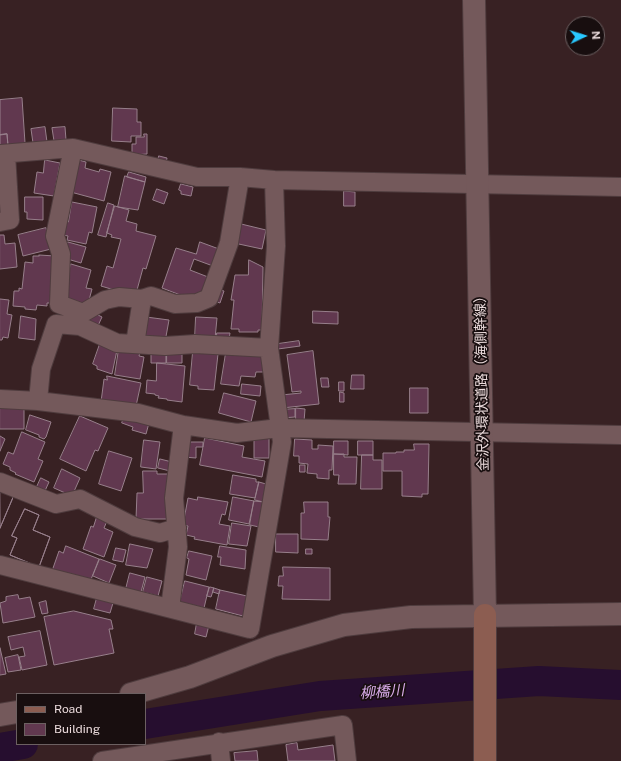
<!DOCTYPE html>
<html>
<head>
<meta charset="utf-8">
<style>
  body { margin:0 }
  #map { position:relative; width:621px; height:761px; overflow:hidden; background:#382123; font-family:"Public Sans",sans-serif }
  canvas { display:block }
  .legend { position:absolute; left:16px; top:693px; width:130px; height:52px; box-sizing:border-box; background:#180e0f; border:1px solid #6c6061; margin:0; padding:5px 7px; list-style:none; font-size:12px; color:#ebdbdc }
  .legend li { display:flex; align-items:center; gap:8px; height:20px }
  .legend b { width:20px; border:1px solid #6c6061 }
  .north { position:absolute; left:565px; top:16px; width:40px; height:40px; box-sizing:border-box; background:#180e0f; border:1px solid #6c6061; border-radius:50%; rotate:86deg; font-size:11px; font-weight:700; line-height:16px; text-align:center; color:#ebdbdc }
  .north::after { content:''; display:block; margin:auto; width:14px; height:18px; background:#29c8ff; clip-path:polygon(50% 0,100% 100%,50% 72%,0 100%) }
</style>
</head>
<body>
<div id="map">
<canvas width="621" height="761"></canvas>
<ul class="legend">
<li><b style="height:5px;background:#8c5d51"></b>Road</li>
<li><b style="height:11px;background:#61384f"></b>Building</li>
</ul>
<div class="north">N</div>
</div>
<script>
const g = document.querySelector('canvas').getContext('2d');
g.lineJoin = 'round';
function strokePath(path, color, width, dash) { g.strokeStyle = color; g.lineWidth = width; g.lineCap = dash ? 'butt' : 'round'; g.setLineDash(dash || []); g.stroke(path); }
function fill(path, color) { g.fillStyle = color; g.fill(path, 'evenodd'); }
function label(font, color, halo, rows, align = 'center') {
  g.font = font + ' "Public Sans","Noto Sans JP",sans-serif'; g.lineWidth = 3.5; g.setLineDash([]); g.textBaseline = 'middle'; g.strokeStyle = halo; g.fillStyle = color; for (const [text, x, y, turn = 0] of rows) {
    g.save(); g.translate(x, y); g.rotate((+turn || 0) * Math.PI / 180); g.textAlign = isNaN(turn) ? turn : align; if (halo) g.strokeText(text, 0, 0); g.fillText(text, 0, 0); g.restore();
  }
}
strokePath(new Path2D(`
  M145,724l175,-28 219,-15 82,4
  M0,748l23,-4`), '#260e2f', 30);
const building = new Path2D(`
  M22,98l3,45 -17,2 -1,-11 -7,1v-35z
  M113,108l24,1v13h4v14h-10v6l-19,-1z
  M45,127l2,15 -14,1 -2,-14z
  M65,127l1,13 -12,1 -2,-13z
  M7,134l1,13 -8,1v-13z
  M144,134h3v20l-15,1v-11h4v-7h8z
  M159,156l8,2 -1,5 -8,-1z
  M75,159l11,3 -1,6 14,4 1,-3 11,3 -7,29 -37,-10z
  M45,160l15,3 -6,33 -20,-3 3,-21 6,1z
  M129,172l17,5 -1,5 -18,-5z
  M125,176l20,6 -7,28 -20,-3z
  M181,184l12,3 -2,9 -10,-2v-3l-2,-1z
  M157,189l11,4 -4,11 -11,-4z
  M344,191l11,1v14h-11z
  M25,197h18v23l-16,-1v-7h-2z
  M72,202l25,5 -5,26 -3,-1 -3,12 -19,-4 1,-4 -5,-1 2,-13h3z
  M108,203l6,2 -8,32 -8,-2z
  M115,206l14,4 -3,11 11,3 -1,7 20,5 -10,33 -3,-1 -6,22 -6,5 -30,-9 6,-20 6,2 8,-29 -10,-2 1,-2 -5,-2z
  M237,223l29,7 -4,19 -28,-6z
  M46,228l5,21 -28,7 -5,-21z
  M0,235h4l1,9 10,-1 2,24 -17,2z
  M68,242l18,5 -5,16 -17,-5z
  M200,242l19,7 -6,17 -19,-7 -4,11 18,7 -7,19 -5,5 -34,-13 14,-40 20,6z
  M39,255l16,1 -5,47h-3v3l-10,-1 -1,5 -11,-1v-2l-12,-1 1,-15h5v-3l3,1 3,-27 8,1v-7h6z
  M249,260l14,7 -1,63h-4v2h-19v-3h-8l3,-29h-3l4,-25h13z
  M71,264l20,6 -5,18 6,1 -4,15 -27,-3z
  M216,289l8,2 -4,12 -8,-3z
  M0,299l9,1 -2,14 5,1 -4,23 -5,-1 -1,3h-2z
  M313,311l25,1v12l-25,-1z
  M92,312l10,5 -6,13 -10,-5z
  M21,316l15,3 -1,21 -16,-2z
  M146,317l23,3 -4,22 -22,-3z
  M196,317l21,1 -2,21 -20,-1z
  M217,333h13l-1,6h-12z
  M299,341l1,5 -22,3v-5z
  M100,344l17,6 -5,24 -15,-5v-3l-4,-2z
  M119,349l21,3 -1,4 5,1 -4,22 -25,-4z
  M167,350h15v13h-15z
  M313,351l6,53 -37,4 -1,-13 20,-2v-2l-9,1 -5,-37z
  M166,352v11h-15v-10z
  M193,352l25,2 -4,36 -16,-1v-3l-8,-1z
  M226,353l39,3 -2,16h-7l-1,5 -14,-1 -2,10 -18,-2z
  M157,363l28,3 -3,36 -15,-2v-1l-9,-1 1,-2 -4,-1v-1l-9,-1 1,-13 9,1z
  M352,375h12v14h-13z
  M107,376l34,7 -5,23 -35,-4 3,-23 3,1z
  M321,378h7l1,9h-7z
  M339,382h5v9h-5z
  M242,384l19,2 -1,10 -19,-2z
  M410,388h18v25h-18z
  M340,392l4,1v9h-4z
  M224,393l32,8 -5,21 -32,-9z
  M0,406h24v23h-24z
  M296,408l9,1 -1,13 -8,-1z
  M295,409v8l-14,1v-8z
  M30,415l21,7 -5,15 -2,2 -5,-2v-2l-13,-5z
  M125,415l24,8 -3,11 -14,-4 1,-3 -11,-4z
  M80,416l28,12 -10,23 -3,-1 -9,21 -26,-12z
  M22,432l23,10 -7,17 5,2 -9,21 -19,-8 1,-1 -6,-3v-3l-7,-3 5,-12 5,2z
  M0,436l5,3 -5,12z
  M269,436v22h-15v-20z
  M205,438l39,8 -2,11 23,4 -3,16 -62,-12z
  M295,439l17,1v9h6v-4l15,1 -1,24h-3v9l-12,-1v-4l-10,-1 1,-9 -9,-1v-7h-5z
  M144,440l16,2 -4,27 -15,-2z
  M334,441h14v14l-14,-1z
  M358,441h15v14h-15z
  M184,442h19v5h-7v11l-13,-1z
  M414,444h15l-1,50h-6v3l-20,-1v-25h-19v-18h13v-1h8v-2h10z
  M109,451l23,7 -11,33 -22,-7z
  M334,454h10v3h13l-1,27h-18l1,-9h-5z
  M362,455h11v5h9v29h-21z
  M160,459l12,3 -2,9 -12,-3z
  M300,465h5v7h-5z
  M62,469l18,9 -8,18 -18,-8z
  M143,471h14v3h12l-1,45h-32l1,-26h6z
  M233,475l23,4v3h3l-4,16 -25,-4z
  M41,478l8,4 -5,11 -8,-4z
  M259,482l7,2 -3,18 -8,-2z
  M0,489l14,6 -14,33z
  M0,489l14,6 -14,33z
  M198,497l30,5 -3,13 -3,-1 -3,10 11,2 -3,19 -33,-6 1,-2 -9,-2 2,-9 -5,-1 5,-27 9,2z
  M233,497l21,4 -5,23 -20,-4z
  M254,501l10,1 -5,25 -9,-2z
  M304,502h24v15h2l-2,23 -27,-1v-26h3z
  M25,509l14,6 -6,15 17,7 -11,30 -29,-12 7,-17 -5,-2z
  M25,509l14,6 -6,15 17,7 -11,30 -29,-12 7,-17 -5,-2z
  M97,517l10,4 -3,7 9,4 -9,25 -21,-8 8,-23 2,1z
  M232,523l19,3 -4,20 -18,-2z
  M276,534h22v19l-22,-1z
  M130,544l23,5 -6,19 -21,-3z
  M66,546l33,13 -9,23 -38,-11 7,-20 4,2z
  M220,546l26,4 -1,19 -25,-4 1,-8h-3z
  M116,548l10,2 -3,12 -10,-2z
  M306,549h6v5h-6z
  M189,551l23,5 -6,24 -20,-5 3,-16 -2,-1z
  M100,559l16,6 -7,18 -16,-7z
  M283,567l47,1v32l-48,-1 1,-13h-5l1,-10h4z
  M130,573l15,4 -4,15 -15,-3z
  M147,577l15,4 -4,15 -15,-4z
  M185,581l24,6 -5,21 -24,-6z
  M210,587l4,1 -3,9 -4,-1z
  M214,588l6,2 -1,4 -6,-2z
  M220,590l27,6 -4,20 -27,-7z
  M18,595l1,4 11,-2 5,20 -32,6 -3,-20 6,-2v-4z
  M97,598l16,5 -3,10 -16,-4z
  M46,601l2,12 -6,1 -3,-11z
  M74,611l37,9 2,9h-4l5,24 -60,12 -10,-48z
  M197,623l12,2 -3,12 -11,-3z
  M40,631l7,34 -25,5 -3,-13 6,-1 -2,-9 -12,3 -3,-13z
  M0,648l6,26 -6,1z
  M18,655l3,15 -13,2 -3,-14z
  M297,743l1,7 35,-5 2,16h-47l-2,-16z
  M257,751l1,10h-23l-1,-8z`);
fill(building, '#61384f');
strokePath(building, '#977f8b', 1);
const minor = new Path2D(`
  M73,148l-18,88 6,18 -2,50 24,9 22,-13 14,-3 23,2 9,-3 24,8 22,-1 12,-5 20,-55 11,-66
  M0,154l73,-6 124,29h43l34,3 2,66 -7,102 13,94 -32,187 -250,-64
  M274,180l347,7
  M0,222l10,-2 -4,-66
  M135,344l7,-45
  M0,399l38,2 100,12 45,12 54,8 42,-5 342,7
  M38,401l3,-32 15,-45 24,2 37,17 48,3 30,-2 74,4
  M0,482l56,22 24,-5 55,28 25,6 17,-5
  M170,608l8,-61 -4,-49 9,-73
  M219,742l2,19
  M102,761l241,-36 4,36`);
const tertiary = new Path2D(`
  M474,0l11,615
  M131,694l59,-17 82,-31 72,-21 67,-8 210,-3
  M0,715l17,-3`);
const secondary = new Path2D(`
  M485,761v-146`);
strokePath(minor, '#4f3c3e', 20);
strokePath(tertiary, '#4f3c3e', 24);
strokePath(secondary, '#4f3c3e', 24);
strokePath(minor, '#74595b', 18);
strokePath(tertiary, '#74595b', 22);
strokePath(secondary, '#8c5d51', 22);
label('14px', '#ebdbdc', '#180e0f', [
  ["金沢外環状道路（海側幹線）",482,380,-91]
]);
label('italic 15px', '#daadeb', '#180e0f', [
  ["柳橋川",382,692,-4]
]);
</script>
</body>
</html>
